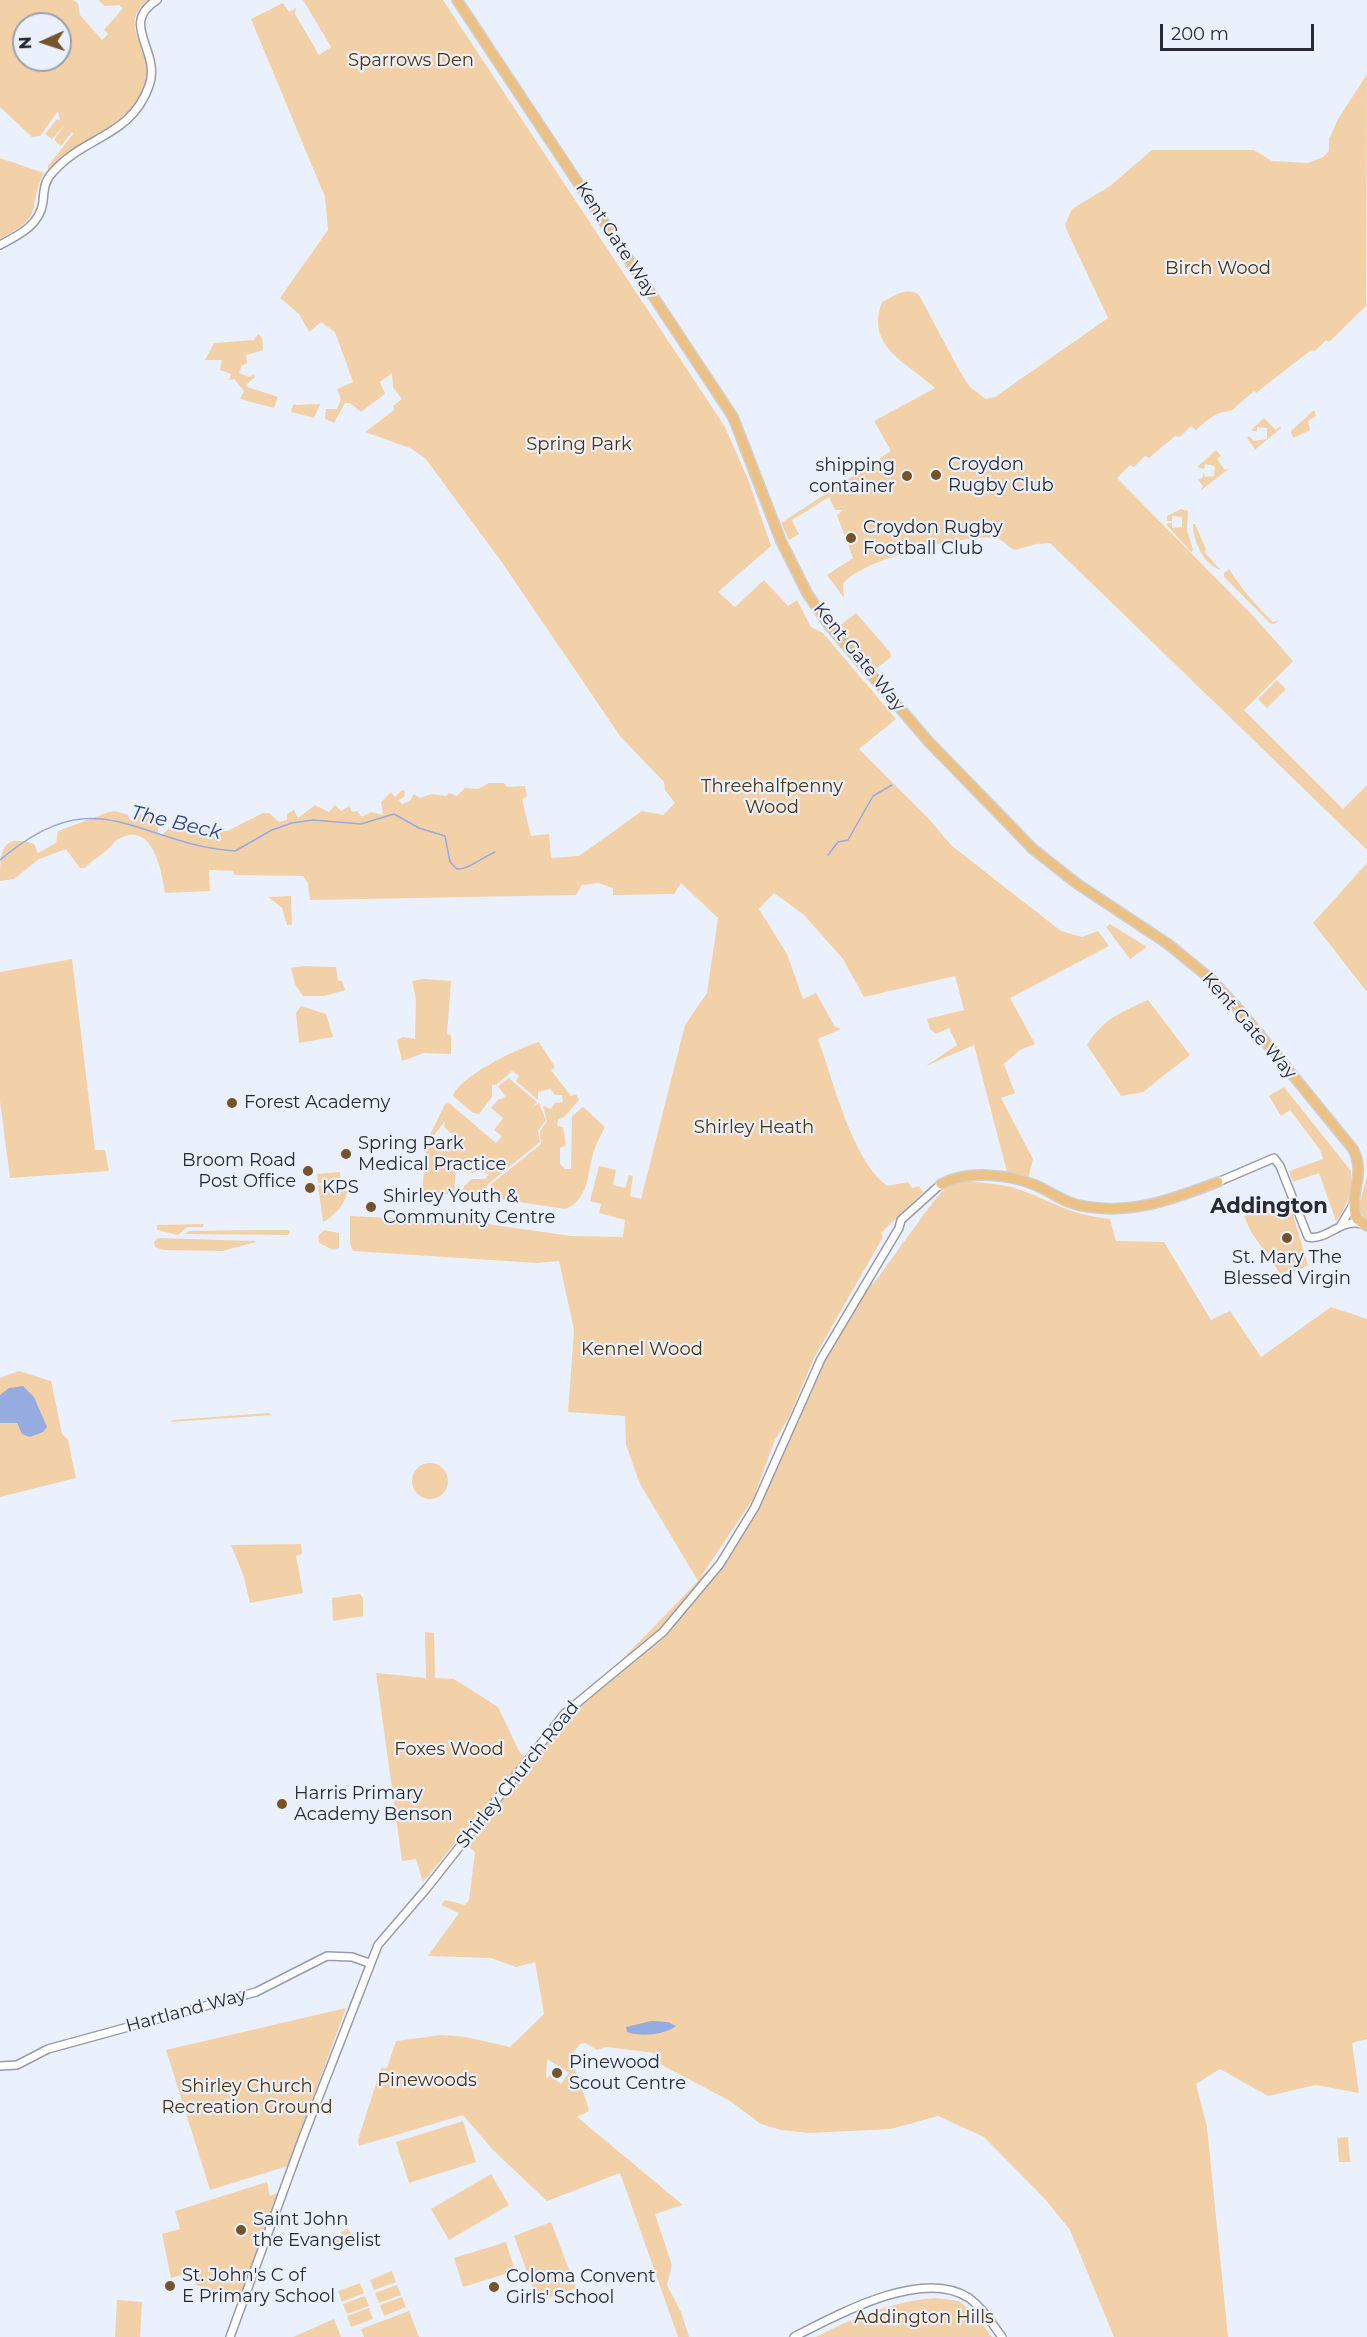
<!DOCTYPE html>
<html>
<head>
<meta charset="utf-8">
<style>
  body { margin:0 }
  #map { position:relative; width:1367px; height:2337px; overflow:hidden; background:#ebf0fd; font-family:Montserrat,sans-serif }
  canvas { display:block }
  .north { position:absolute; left:12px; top:12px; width:60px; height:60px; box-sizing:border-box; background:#ebf0fd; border:2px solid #9da1ab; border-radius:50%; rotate:267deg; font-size:16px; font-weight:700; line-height:24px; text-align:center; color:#282b31 }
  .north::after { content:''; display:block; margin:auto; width:21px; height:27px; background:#75542b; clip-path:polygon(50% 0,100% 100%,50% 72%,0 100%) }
  .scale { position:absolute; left:1160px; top:24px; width:154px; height:27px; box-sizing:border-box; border:3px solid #282b31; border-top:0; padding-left:8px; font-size:18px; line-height:21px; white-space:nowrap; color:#282b31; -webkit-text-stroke:4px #ebf0fd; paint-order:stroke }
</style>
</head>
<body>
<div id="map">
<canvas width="1367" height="2337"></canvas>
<div class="north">N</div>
<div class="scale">200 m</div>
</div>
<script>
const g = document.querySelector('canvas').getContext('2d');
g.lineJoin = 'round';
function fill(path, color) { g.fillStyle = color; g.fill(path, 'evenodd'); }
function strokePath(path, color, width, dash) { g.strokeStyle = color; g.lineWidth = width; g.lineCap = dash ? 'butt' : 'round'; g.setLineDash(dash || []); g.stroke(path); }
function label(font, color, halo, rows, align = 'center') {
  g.font = font + ' Montserrat,sans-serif'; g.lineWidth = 4.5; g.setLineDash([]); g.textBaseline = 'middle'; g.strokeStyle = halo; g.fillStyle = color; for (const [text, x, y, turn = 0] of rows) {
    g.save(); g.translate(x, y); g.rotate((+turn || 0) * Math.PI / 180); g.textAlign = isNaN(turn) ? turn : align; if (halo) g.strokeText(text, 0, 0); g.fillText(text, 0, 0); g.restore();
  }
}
fill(new Path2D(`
  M0,0h73l5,3 2,12 22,25 6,-6 -4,-4 19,-22 -4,-3 -14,1 -7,-6h50c-34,26 9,51 -2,85 -13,40 -50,49 -81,72 -6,4 -12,10 -17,15v-6l25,-32 -1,-2 -11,14 -7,-6 11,-16 -13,15 -7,-5 12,-15 3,2 -2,-10 -18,25 -8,1 -32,-30zM24,24h36v36h-36z
  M303,0h140l282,427 24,55 22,64 -53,46 17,15 29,-27 24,26 9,-6 14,27 12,6 73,86 -37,30 70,70 23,27 109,85 21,6 16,-6 11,15 -99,52 25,46 -15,6 -16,14 11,29 -14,5 32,61 -5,20 -21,-7 -33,-127 -48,21 31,-21 -8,-17 -13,6 -6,-5 -3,-10 37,-9 -9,-34 -91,21 -21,-38 -39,-44 -30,-22 -15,16 28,45 16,45 13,-6 19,34 6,2 -23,10c16,43 33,119 69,147l21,-4 4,6 7,-2 4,6 -42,41 2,4 -69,121 -25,59 -14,23 -22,59 -53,79 32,-32 62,-120 7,-7 -5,-1 33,-67 40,-68 4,1 60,-82 21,-24c21,6 44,4 64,11 36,13 52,26 92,30l6,22 48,1 47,78 19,-9 31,46 70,-50 36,12v720l-15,4 7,50 -43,-8 -48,11 -48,-27 -24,15 11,43 21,210h-114l-44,-107 -25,-31 -61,-62 -46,-21 -47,13 -81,4 -29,-3 -20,-6 -31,-23 -70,-37 -6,-11 -48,-6 -9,3 -12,-7 -5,1 -6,8c-2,22 11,38 15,59l-12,6 106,88 -28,9 17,51 -5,20 14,27 8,25h-11l-58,-164 -73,28 -54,-51 -30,-35 -104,31 -1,-6 23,-72h6l9,-27 46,-6 24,2 44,10 34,-33 -9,-52 -19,5 -25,-9 -63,-2 31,-43 -18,-8 4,-5 20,5 4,-5 6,-48 -7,-6 72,-102 158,-163 -58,-97 -14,-39 -1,-29 -57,-4 6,-82 -15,-69 -22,2 -184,-12 -3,-7v-28l123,6 98,14 52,1 2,-17 -26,-7 2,-9 -11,-3 9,-35 17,4 -3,15 12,3 4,-13 4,1 -3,20 11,3 44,-174 22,-32 11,-75 -37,-35 -7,11 -61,1v-7l-15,-5 -16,2 -6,10 -266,5 -2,-17 -5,-7 -69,-1 -1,-4 -24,-1 1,21 -45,2c-4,-25 -13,-76 -50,-52 -7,11 -21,17 -30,27h-5l-14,-19 -27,10 -25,20 -14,2c0,-27 0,-49 34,-37l4,9 18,-10 2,-12 51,-19 6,-1 13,4 2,5 6,-1 2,-5 11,2 3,6 6,3v9l3,1c8,-4 7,-12 20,-10l4,6h42l36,-18h6l10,9 8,-2v-6l7,-4 4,8 17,-13 14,7 6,-7 6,6 8,-5 3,6 5,-1 5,6 9,-5 12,3 -2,-13 10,-10 4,5 7,-7 3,1 -1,6 -5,3 3,4 8,-3 4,-7 6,4 11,-4 15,2 3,-3 8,3 8,-8 13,1 11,-6h15l3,4 18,-1 2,11 -5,2 9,37 18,-2 2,24 28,-2 63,-45 21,4 12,-12 -10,-13 -1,-8 -44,-46 -119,-175 -76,-103 -15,-10 -45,-16 29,-22 -1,-4 9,-7 -9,-12 -1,-14 -12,9 5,12 -24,18 -11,-9h-5l-11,20 -9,-4 1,-10h11l4,-10 -4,-10 16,-7 -18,-50 -14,-10 -12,10 -10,-18 -19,-16 48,-68 -3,-33 -74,-178 32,-16 6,9 7,-4 -1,6 24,41 12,-8zM547,2059l22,14 -8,11 -11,-9 -3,3 -1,-2z
  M1367,74l-1,232 -37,36 -3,-2 -11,11 -4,-1 -55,43 -2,-2 -23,20c-12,-1 -26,10 -35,19l-5,-4 -11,11 -5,-1 -26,22 -4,-2 -11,11 -4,-2 -13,13 139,141 37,42 -49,49 99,99 24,-24v65l-317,-307 -14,1 -21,6c-7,-3 -11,-10 -19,-12 -31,-4 -135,21 -153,46l1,14 -17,-23 26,-17 -16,-43 6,-5h-8l-6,-13 -37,23 7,14 -10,6 -8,-17 110,-72 -17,-30 61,-33c-28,-26 -70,-41 -53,-86 12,-6 25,-16 37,-7l40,75 11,17 16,12 9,-2 113,-79 -39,-83 -4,-10 7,-16 38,-23 42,-36h102l18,11 36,2 15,-6 6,-6v-12l9,-20z
  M0,158l44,15c-19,37 5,40 -44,66z
  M258,334l4,3 1,13 -17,5 1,9 -5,1 -3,8 10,4 4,-3 2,3 -9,8 2,2 30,10 -4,11 -34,-9 4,-8 -10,-12 -5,1 2,-6 -11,-4 2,-10h-17l9,-17 40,-3z
  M320,404l-6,14 -23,-6 2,-7z
  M1314,410l2,6 -8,5 2,9 -17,8 -2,-7z
  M1264,418l12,12 4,-4 1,2 -30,25 4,-4 -8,-11 2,-2 5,5 13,-2v-11l-10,-1v5l-6,-2z
  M1216,450l5,6 -4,3 8,11 5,-2 -30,23 3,-5 -5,-6 5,-3v-5l2,5 9,-1 1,-10 -10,-2 -1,5 -7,-2z
  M1181,509l7,2 -1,19 6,20 -2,2 -25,-28 6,-1v5l10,-1v-10l-10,-1v5h-5v-5z
  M1193,524h2l11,25 -1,4 16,17c-17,-5 -28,-28 -28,-46z
  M1229,569c14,22 27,36 44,53l6,-2 -5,4 -4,-1 -46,-46v-4z
  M856,613l34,39 1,5 -15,12 -38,-42z
  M1277,680l9,9 -19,19 -9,-9z
  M1367,863v129l-54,-69z
  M291,896l1,29h-5l-5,-17 -14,-11z
  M1110,924l37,23 -17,12 -24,-32z
  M72,959l23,191h10l4,21 -99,7 -10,-77v-129z
  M304,966l32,1 2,14h4l3,9 -20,6h-22l-8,-12 -4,-16z
  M424,979l27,2 -4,53 4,1v19l-27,-1 -22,8 -5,-21 6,-3 12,2 1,-40 -4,-18z
  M1148,1000l42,55 -47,37 -22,4 -34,-51c16,-26 34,-33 61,-45z
  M301,1006l25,8 7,23 -34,6 -3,-30z
  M539,1042l16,25 -4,3 20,26 5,-2 3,6 -15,17 -6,2 -1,7 6,1 3,18 -6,3v16l5,5h6l1,-53 11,-9 22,20c-4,8 -8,15 -11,23 -6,20 -5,51 -29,59l-79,-12 4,-12 51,-41 -1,-13 7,-10 -4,-15 8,3 4,-6 8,-1 -1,-7h-7l-5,-6 -12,3v8l-22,-19 3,-5 -7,-5 -16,14h-4v12l-13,17 -6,-1 -20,-17c5,-19 67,-49 86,-54z
  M509,1078l28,24 -6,6 8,-5 7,17 -8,11 2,11 -52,42 -5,13 -21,-2 2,-9 8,-7h13l4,-5 -11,-3 -5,2 -17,-3 -2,25 -32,-4 4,-42 10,-12 9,3 9,-4 -10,-9 1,-6 -14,18h-3l17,-35 4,-1 47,40 6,-7 -8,-6 9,-12 -12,-10 7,-8 6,-2 1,-2 -7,-10z
  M1284,1087l67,84c2,16 -4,37 -15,50l-17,-48 -26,9 -4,-11 34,-12 -3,-9 -30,-40 -9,6 -12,-20z
  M340,1172l1,14 -23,-3 -1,-9z
  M1367,1177v44l-9,-13z
  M318,1185l30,4c-2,14 -13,27 -25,33z
  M1288,1198l20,67 -24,14 -33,-47 -7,-16z
  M204,1224l-1,3h-16l-9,8 -21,-5v-5z
  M255,1230h34l1,2 -2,3 -103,-1 4,-3z
  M324,1230l15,3v15l-6,2 -14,-7 -1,-7z
  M158,1238l97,3 1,1 -34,9 -59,-1 -8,-3 -1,-5z
  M19,1371l32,10 11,53 6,6 8,38 -76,19v-119z
  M268,1413l5,2 -103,7 3,-2z
  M412 1481a18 18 0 1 1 36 0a18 18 0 1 1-36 0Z
  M301,1544l1,10 -6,2 7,37 -53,10 -7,-29 -12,-29z
  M360,1594l3,4v18l-30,5 -1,-23z
  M425,1632l9,1 1,45 19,1 44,28 21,44 6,6 -102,125 -7,-23 -14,2 -26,-188 50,5z
  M346,2008l-58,158 -78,24 -44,-140z
  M463,2121l13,41 -67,21 -13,-41z
  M1348,2137l2,25h-11l-2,-24z
  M491,2174l18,31 -60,35 -18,-31z
  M267,2182l3,14 8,-3 -40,109 -42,-17 -4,-13 -21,6 -9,-44 18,-5 -5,-18z
  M551,2222l25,66 -38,14 -24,-66z
  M347,2228l7,9 -18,15 -8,-9z
  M506,2242l9,29 -52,16 -9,-29z
  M392,2271l4,11 -22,8 -4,-10z
  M360,2283l4,10 -22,9 -4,-11z
  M397,2285l4,10 -22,8 -4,-10z
  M365,2296l4,10 -22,8 -4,-10z
  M402,2297l4,10 -22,9 -4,-11z
  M935,2298l24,3 17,15 16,21h-176c37,-19 77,-36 119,-39z
  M117,2300l25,2 -2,35h-25z
  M369,2308l4,11 -22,8 -4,-11z
  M409,2311l10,26h-55l-3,-8z
  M334,2319l7,18h-48z`), '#f3d1a8');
fill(new Path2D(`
  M23,1386l11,11 13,30 -4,5 -13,5 -8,-3 -5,-11h-17v-28l9,-7z
  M651,2021l17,1 8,4c-12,9 -35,11 -49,6l-1,-5z`), '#96abe0');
strokePath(new Path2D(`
  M828,855l10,-13 10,-2 25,-44 19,-11
  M0,860c98,-84 135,-16 235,-9l37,-21 20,-7 21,-3 48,4 33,-10 25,14 26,8 5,26 7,7c11,1 26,-12 38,-17`), '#96abe0', 1.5);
const minor = new Path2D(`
  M0,245c19,-10 40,-20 43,-43 1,-12 1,-21 10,-30 31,-36 78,-35 96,-86 13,-35 -31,-62 8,-86
  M1218,1182l56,-24 6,8 28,71c19,4 33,-19 54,-13
  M1341,1225l12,-20
  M0,2066l17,-1 31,-16 208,-57 71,-36 25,1 17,6
  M230,2337l72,-197 76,-195 49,-57 138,-175 98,-81 57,-68 35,-57 66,-148 78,-131 2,-8 40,-36
  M794,2337c43,-22 129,-70 175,-39 14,10 23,26 33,39`);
const major = new Path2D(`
  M457,0l276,417 48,124 26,52 21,31 100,117 105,108 43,34 92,61 44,36 30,33 111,136c14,27 -6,46 4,70l10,7
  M941,1184c26,-14 67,-10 94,1 21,9 29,19 54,22 47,7 86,-9 129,-25`);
strokePath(minor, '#969cab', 10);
strokePath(major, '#d0d0d2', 12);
strokePath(minor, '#fff', 7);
strokePath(major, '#ebc185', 9);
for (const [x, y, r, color] of [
  [936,475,6,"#75542b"],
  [907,476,6,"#75542b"],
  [851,538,6,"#75542b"],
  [232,1103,6,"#75542b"],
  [346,1154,6,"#75542b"],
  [308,1171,6,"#75542b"],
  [310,1188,6,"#75542b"],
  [371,1207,6,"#75542b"],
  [1287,1238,6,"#75542b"],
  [282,1804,6,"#75542b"],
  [557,2073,6,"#75542b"],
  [241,2230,6,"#75542b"],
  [170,2286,6,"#75542b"],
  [494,2287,6,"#75542b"]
]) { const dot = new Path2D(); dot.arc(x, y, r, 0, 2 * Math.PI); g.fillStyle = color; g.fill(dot); strokePath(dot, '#ebf0fd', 2); }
label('18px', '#4f330b', '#ebf0fd', [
  ["Sparrows Den",411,61],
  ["Birch Wood",1218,269],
  ["Spring Park",579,445],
  ["Threehalfpenny",772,787],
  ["Wood",772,808],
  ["Shirley Heath",754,1128],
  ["Kennel Wood",642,1350],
  ["Foxes Wood",449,1750],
  ["Pinewoods",427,2081],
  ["Shirley Church",247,2087],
  ["Recreation Ground",247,2108],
  ["Addington Hills",924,2318]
]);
label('18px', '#282b31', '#ebf0fd', [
  ["Kent Gate Way",616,240,57],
  ["Kent Gate Way",859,657,51],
  ["Kent Gate Way",1249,1026,49],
  ["Shirley Church Road",518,1775,-51],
  ["Hartland Way",186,2011,-15]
]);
label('18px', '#282b31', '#ebf0fd', [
  ["Croydon",948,465],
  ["Rugby Club",948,486],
  ["shipping",895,466,"right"],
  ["container",895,487,"right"],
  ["Croydon Rugby",863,528],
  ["Football Club",863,549],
  ["Forest Academy",244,1103],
  ["Spring Park",358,1144],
  ["Medical Practice",358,1165],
  ["Broom Road",296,1161,"right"],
  ["Post Office",296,1182,"right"],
  ["KPS",322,1188],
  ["Shirley Youth &",383,1197],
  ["Community Centre",383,1218],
  ["St. Mary The",1287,1258,"center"],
  ["Blessed Virgin",1287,1279,"center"],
  ["Harris Primary",294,1794],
  ["Academy Benson",294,1815],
  ["Pinewood",569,2063],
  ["Scout Centre",569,2084],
  ["Saint John",253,2220],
  ["the Evangelist",253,2241],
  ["St. John's C of",182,2276],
  ["E Primary School",182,2297],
  ["Coloma Convent",506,2277],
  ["Girls' School",506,2298]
], 'left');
label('italic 20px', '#2f4585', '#ebf0fd', [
  ["The Beck",176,823,13]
]);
label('bold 21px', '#282b31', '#ebf0fd', [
  ["Addington",1269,1207]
]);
</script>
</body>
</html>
